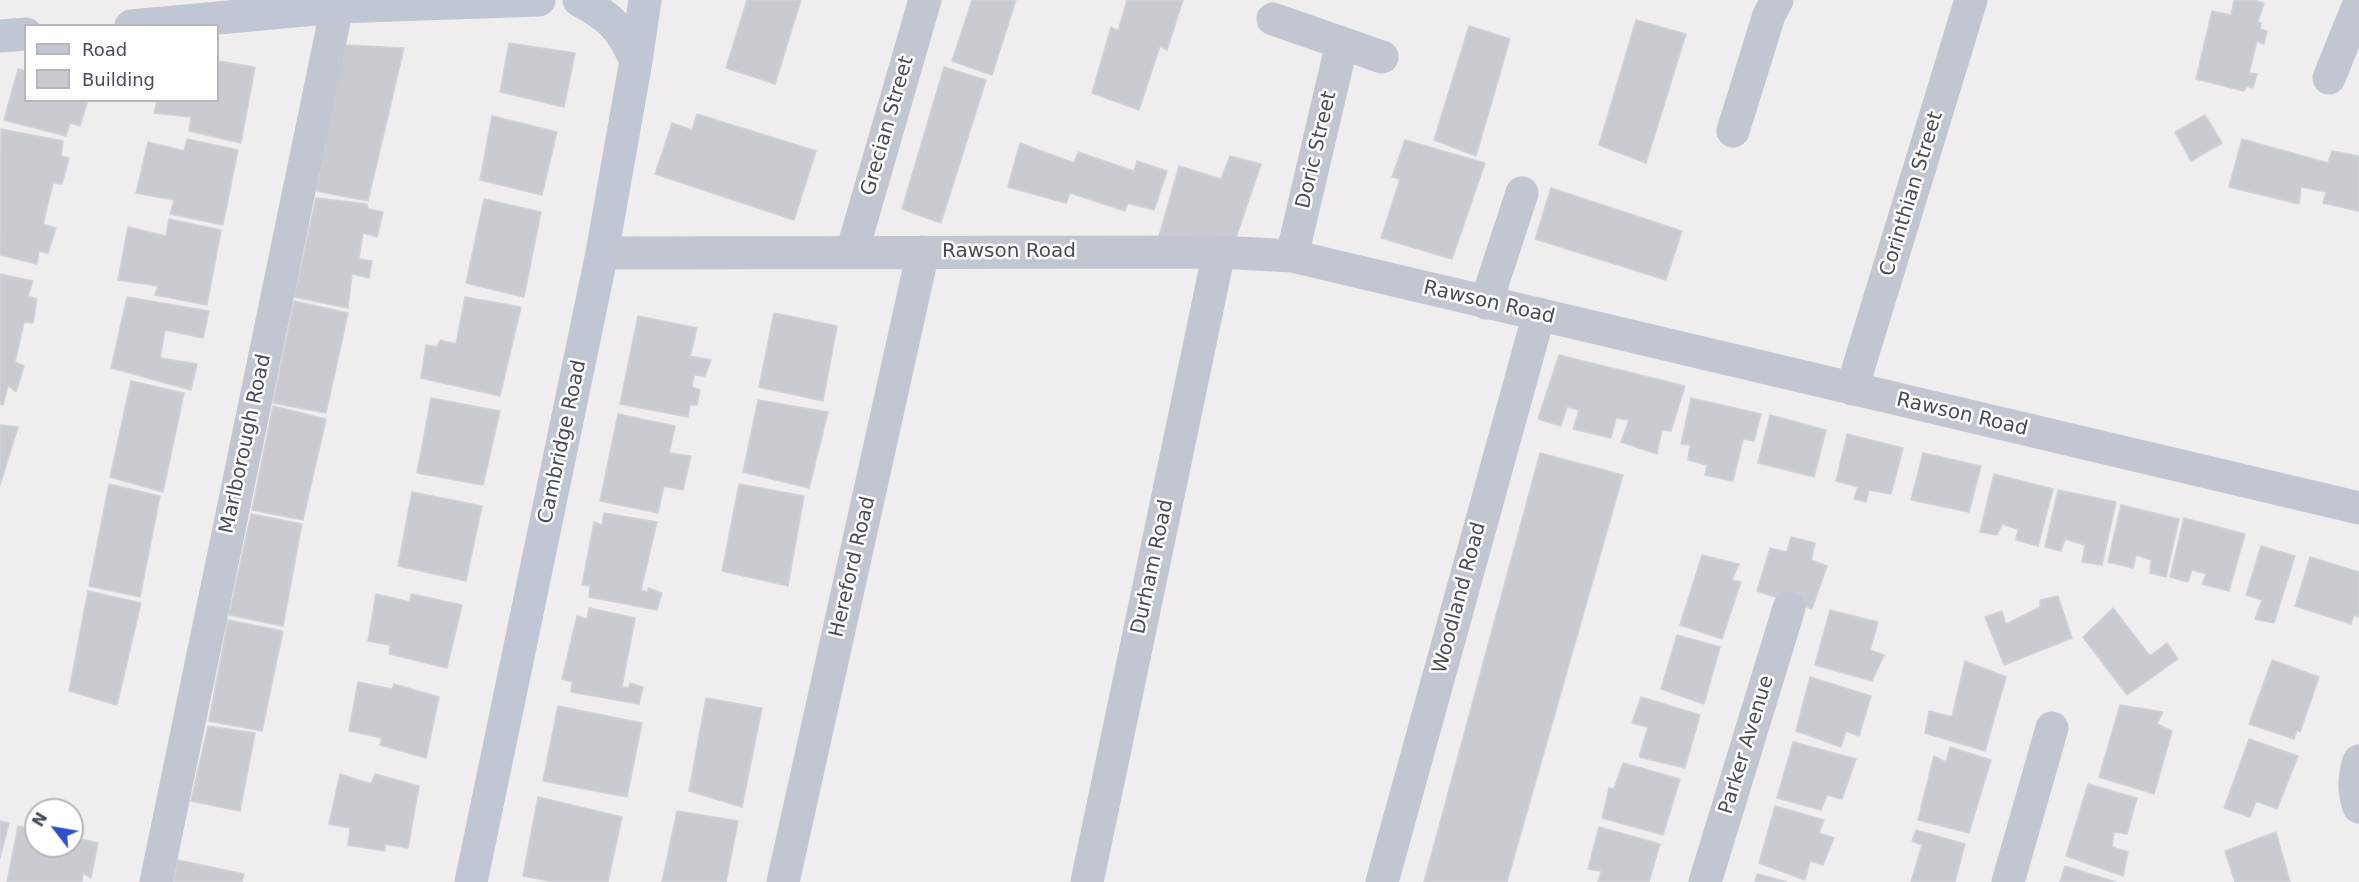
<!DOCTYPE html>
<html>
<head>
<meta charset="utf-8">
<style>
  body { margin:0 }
  #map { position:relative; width:2359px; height:882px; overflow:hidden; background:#efeded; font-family:"DejaVu Sans",sans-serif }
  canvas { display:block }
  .legend { position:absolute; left:24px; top:24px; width:195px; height:78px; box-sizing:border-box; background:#fff; border:2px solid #b5b7bc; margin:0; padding:8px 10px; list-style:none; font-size:18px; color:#474c58 }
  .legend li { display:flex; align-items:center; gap:12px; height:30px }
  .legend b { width:30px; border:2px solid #b5b7bc }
  .north { position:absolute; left:24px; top:798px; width:60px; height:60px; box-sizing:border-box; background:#fff; border:2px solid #b5b7bc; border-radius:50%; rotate:301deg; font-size:16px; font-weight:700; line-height:24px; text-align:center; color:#474c58 }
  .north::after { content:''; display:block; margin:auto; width:21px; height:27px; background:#2c4fca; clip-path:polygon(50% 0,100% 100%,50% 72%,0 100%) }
</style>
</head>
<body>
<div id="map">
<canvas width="2359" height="882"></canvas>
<ul class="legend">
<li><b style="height:8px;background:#c1c6d4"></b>Road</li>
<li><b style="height:16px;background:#cacbd1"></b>Building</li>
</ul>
<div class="north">N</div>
</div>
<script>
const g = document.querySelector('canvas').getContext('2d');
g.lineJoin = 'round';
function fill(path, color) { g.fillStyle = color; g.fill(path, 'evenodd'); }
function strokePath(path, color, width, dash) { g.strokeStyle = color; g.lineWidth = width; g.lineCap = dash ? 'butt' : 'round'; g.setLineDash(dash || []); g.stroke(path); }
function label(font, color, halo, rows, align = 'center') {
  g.font = font + ' "DejaVu Sans",sans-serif'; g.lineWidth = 5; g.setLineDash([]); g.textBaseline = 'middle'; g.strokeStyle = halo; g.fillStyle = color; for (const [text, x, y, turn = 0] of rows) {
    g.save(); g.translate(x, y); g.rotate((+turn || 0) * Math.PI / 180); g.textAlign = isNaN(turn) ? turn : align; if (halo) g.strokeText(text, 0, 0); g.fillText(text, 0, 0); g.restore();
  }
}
const building = new Path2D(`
  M747,0h54l-26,84 -49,-16z
  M972,0h44l-24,75 -40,-14z
  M1127,0h56l-16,50 -7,-4 -21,64 -47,-17 19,-66 7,4z
  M2234,0h19l11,3 -6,19 3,1 -1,6 7,2 -3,13 -7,-3 -8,32 8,1 -4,14 -6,-2 -3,5 -48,-12 16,-68 19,4z
  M1636,20l50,14 -40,129 -47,-18z
  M1469,26l41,13 -34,117 -42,-16z
  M509,43l66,10 -11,54 -64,-15z
  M346,45l58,3 -36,153 -52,-10 23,-121z
  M218,61l37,6 -14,76 -52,-12 2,-14 -37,-4 3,-13h61z
  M944,67l42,13 -45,143 -39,-14z
  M18,69l8,2v29h62l-8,26 -10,-3 -4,13 -62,-16z
  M697,114l119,37 -22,69 -139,-46 17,-51 20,7z
  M2205,115l17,28 -31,18 -16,-29z
  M492,116l65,16 -15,63 -62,-15z
  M1,129l62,12 -2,15 8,2 -7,26 -9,-1 -10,41 13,4 -8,25 -9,-2 -2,13 -37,-9z
  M187,139l51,11 -15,75 -53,-11 4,-14 -38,-7 12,-51 36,9z
  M2242,139l86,24 4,-12 27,5v55l-36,-8 3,-11 -25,-5 -2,17 -70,-17z
  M1405,140l80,23 -33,96 -71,-21 19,-59 -8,-2z
  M1020,143l54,20 4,-11 56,19 3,-10 30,10 -13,39 -26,-7 -3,8 -55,-18 -4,10 -58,-16z
  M1230,156l31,8 -26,77 -76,-5 20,-70 42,13z
  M1551,188l131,43 -16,49 -131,-41z
  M316,198l51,6 1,5 15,3 -6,25 -14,-4 -4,26 13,2 -3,17 -17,-4 -4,34 -54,-11z
  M484,199l57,13 -17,85 -58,-14z
  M169,219l52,11 -14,75 -52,-10 3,-9 -40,-6 10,-53 38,9z
  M0,274l33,7 -5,15 9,3 -4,24 -9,-1 -9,40 9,4 -8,26 -8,-6 -5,19 -3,-1z
  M127,297l82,14 -6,27 -38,-8 -5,28 37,6 -6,26 -80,-22z
  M465,297l56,10 -21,89 -79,-18 5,-33 11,2 3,-7 16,4z
  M294,301l54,12 -22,100 -53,-10z
  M774,313l63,13 -14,75 -64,-14z
  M638,316l59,12 -7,28 21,4 -6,16 -11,-1 -2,12 8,3 -3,15h-7l-2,12 -68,-13z
  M1559,355l126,31 -14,45 -9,-1 -5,24 -36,-12 8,-22 -13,-2 -5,20 -38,-9 6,-19 -12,-3 -6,19 -23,-7z
  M131,381l53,12 -21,99 -53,-15z
  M431,398l69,13 -17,74 -66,-12z
  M1691,398l70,16 -7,27 -11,-2 -10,42 -28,-6 2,-10 -19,-5 2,-15 -9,-1z
  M758,400l70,12 -19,76 -66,-16z
  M273,406l53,13 -23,101 -51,-10z
  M618,414l57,12 -6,27 22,3 -8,34 -19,-4 -6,27 -58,-12z
  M1770,415l56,15 -12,47 -56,-14z
  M0,425l18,2 -18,58z
  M1847,434l56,14 -12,46 -22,-4 -3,12 -12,-3 4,-12 -22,-6z
  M1540,453l83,22 -116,407h-83z
  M1923,453l58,13 -12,46 -58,-12z
  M1994,474l59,15 -15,57 -22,-6 2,-11 -16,-5 -5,11 -17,-3z
  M109,484l51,12 -20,101 -51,-11z
  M739,484l65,12 -16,90 -66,-15z
  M2058,490l58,12 -14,63 -20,-3 3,-17 -20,-6 -4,12 -16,-4z
  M412,492l70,14 -16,75 -68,-15z
  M2121,505l58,14 -13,58 -16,-4 1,-13 -15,-5 -3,13 -25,-6z
  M604,513l53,9 -16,68 7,2v-4l14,5 -5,17 -68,-13 1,-11 -8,-1 12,-63 8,3z
  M251,514l51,10 -19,102 -54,-11z
  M2184,518l61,16 -16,57 -27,-7 4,-10 -14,-4 -4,12 -18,-5z
  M1791,537l24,6 -4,17 16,6 -15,43 -55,-18 13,-43 17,4z
  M2261,546l34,10 -21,67 -19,-4 7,-19 -16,-5z
  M1702,555l37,9 -7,16 9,2 -19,57 -42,-14z
  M2310,557l49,15v45l-5,-2 -3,9 -56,-18z
  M88,591l53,12 -24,102 -48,-14z
  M376,594l34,8 1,-8 51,11 -15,63 -58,-14 1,-9 -22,-4z
  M2058,596l14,42 -68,27 -19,-48 17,-6 4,13 34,-17v-7z
  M589,608l46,10 -13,69 7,1 1,-5 13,4 -4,17 -68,-12 1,-10 -10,-3 15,-63 10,3z
  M2113,608l37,48 17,-13 11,16 -51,36 -44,-58z
  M1830,610l48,12 -8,28 14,5 -12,26 -57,-16z
  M228,620l55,11 -21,100 -53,-10z
  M1677,635l43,12 -16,57 -43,-15z
  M2272,660l47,17 -19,55 -3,-2 -3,9 -45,-15z
  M1965,661l41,16 -21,74 -60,-18 4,-22 23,6z
  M1810,677l61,19 -12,40 -13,-5 -5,16 -45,-16z
  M358,682l34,7 2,-5 45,13 -13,61 -46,-13 2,-7 -33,-7z
  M1641,697l59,18 -15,53 -46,-11 9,-30 -16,-4z
  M706,698l56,10 -20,99 -53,-16z
  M2120,705l43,7 -6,12 15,7 -18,63 -55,-17z
  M558,706l84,17 -15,74 -84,-16z
  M208,726l47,7 -15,78 -49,-10z
  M2249,739l49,17 -21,53 -21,-8 -6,16 -26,-9z
  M1793,742l63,17 -14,40 -15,-4 -6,15 -44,-12z
  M1950,747l41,13 -22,73 -51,-13 16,-64 12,6z
  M1623,763l57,16 -17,56 -61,-17 7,-30 5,1z
  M340,774l31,10 4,-10 44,12 -11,62 -23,-4v7l-37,-6 2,-17 -21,-4z
  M2088,784l49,14 -10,36 -13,-2 -2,15 16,5 -5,24 -57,-20z
  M538,797l84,20 -14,65h-55l-30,-6z
  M1775,806l49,14 -5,13 15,5 -11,27 -13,-4 -5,19 -46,-17z
  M677,811l61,10 -12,61h-64z
  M0,821l9,2 -9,35z
  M18,826l18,3v17h36v-9l26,6 -7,35 -8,-5 -1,9h-75z
  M1599,827l61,17 -11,38h-51l3,-11 -13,-2z
  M1916,830l49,14 -10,38h-44l11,-37 -10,-4z
  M2276,832l14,50h-55l-10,-31z
  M178,860l66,14 -2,8h-69z
  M2065,866l51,16h-56z
  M1757,874l30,8h-32z`);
fill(building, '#cacbd1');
strokePath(building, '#d1d2d8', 1.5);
strokePath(new Path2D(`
  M1273,19l109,38
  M2329,78l30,-74
  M1733,131l36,-116 8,-15
  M852,252l73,-252
  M602,253l617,-1 73,4 1067,252
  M1292,256l50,-213
  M1486,303l36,-110
  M1852,389l119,-389
  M2359,761c-5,17 -6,30 0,46
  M156,882l181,-875
  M783,882l140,-630
  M1087,882l132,-630
  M1382,882l157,-568
  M1705,882l84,-274
  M2008,882l44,-154`), '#c2c6d1', 33);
strokePath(new Path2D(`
  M579,0c33,18 42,28 57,61
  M131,26l206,-19 202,-7
  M0,36l26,-2
  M471,882l131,-629 34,-192 9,-61`), '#c1c6d4', 33);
label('20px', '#474c58', '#fff', [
  ["Grecian Street",888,126,-74],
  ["Doric Street",1317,150,-77],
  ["Corinthian Street",1912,194,-73],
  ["Rawson Road",1009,252],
  ["Rawson Road",1489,303,13],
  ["Rawson Road",1962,415,13],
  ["Cambridge Road",563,442,-78],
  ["Marlborough Road",246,444,-78],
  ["Hereford Road",853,567,-77],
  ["Durham Road",1153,567,-78],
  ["Woodland Road",1460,598,-75],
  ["Parker Avenue",1747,745,-73]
]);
</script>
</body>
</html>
